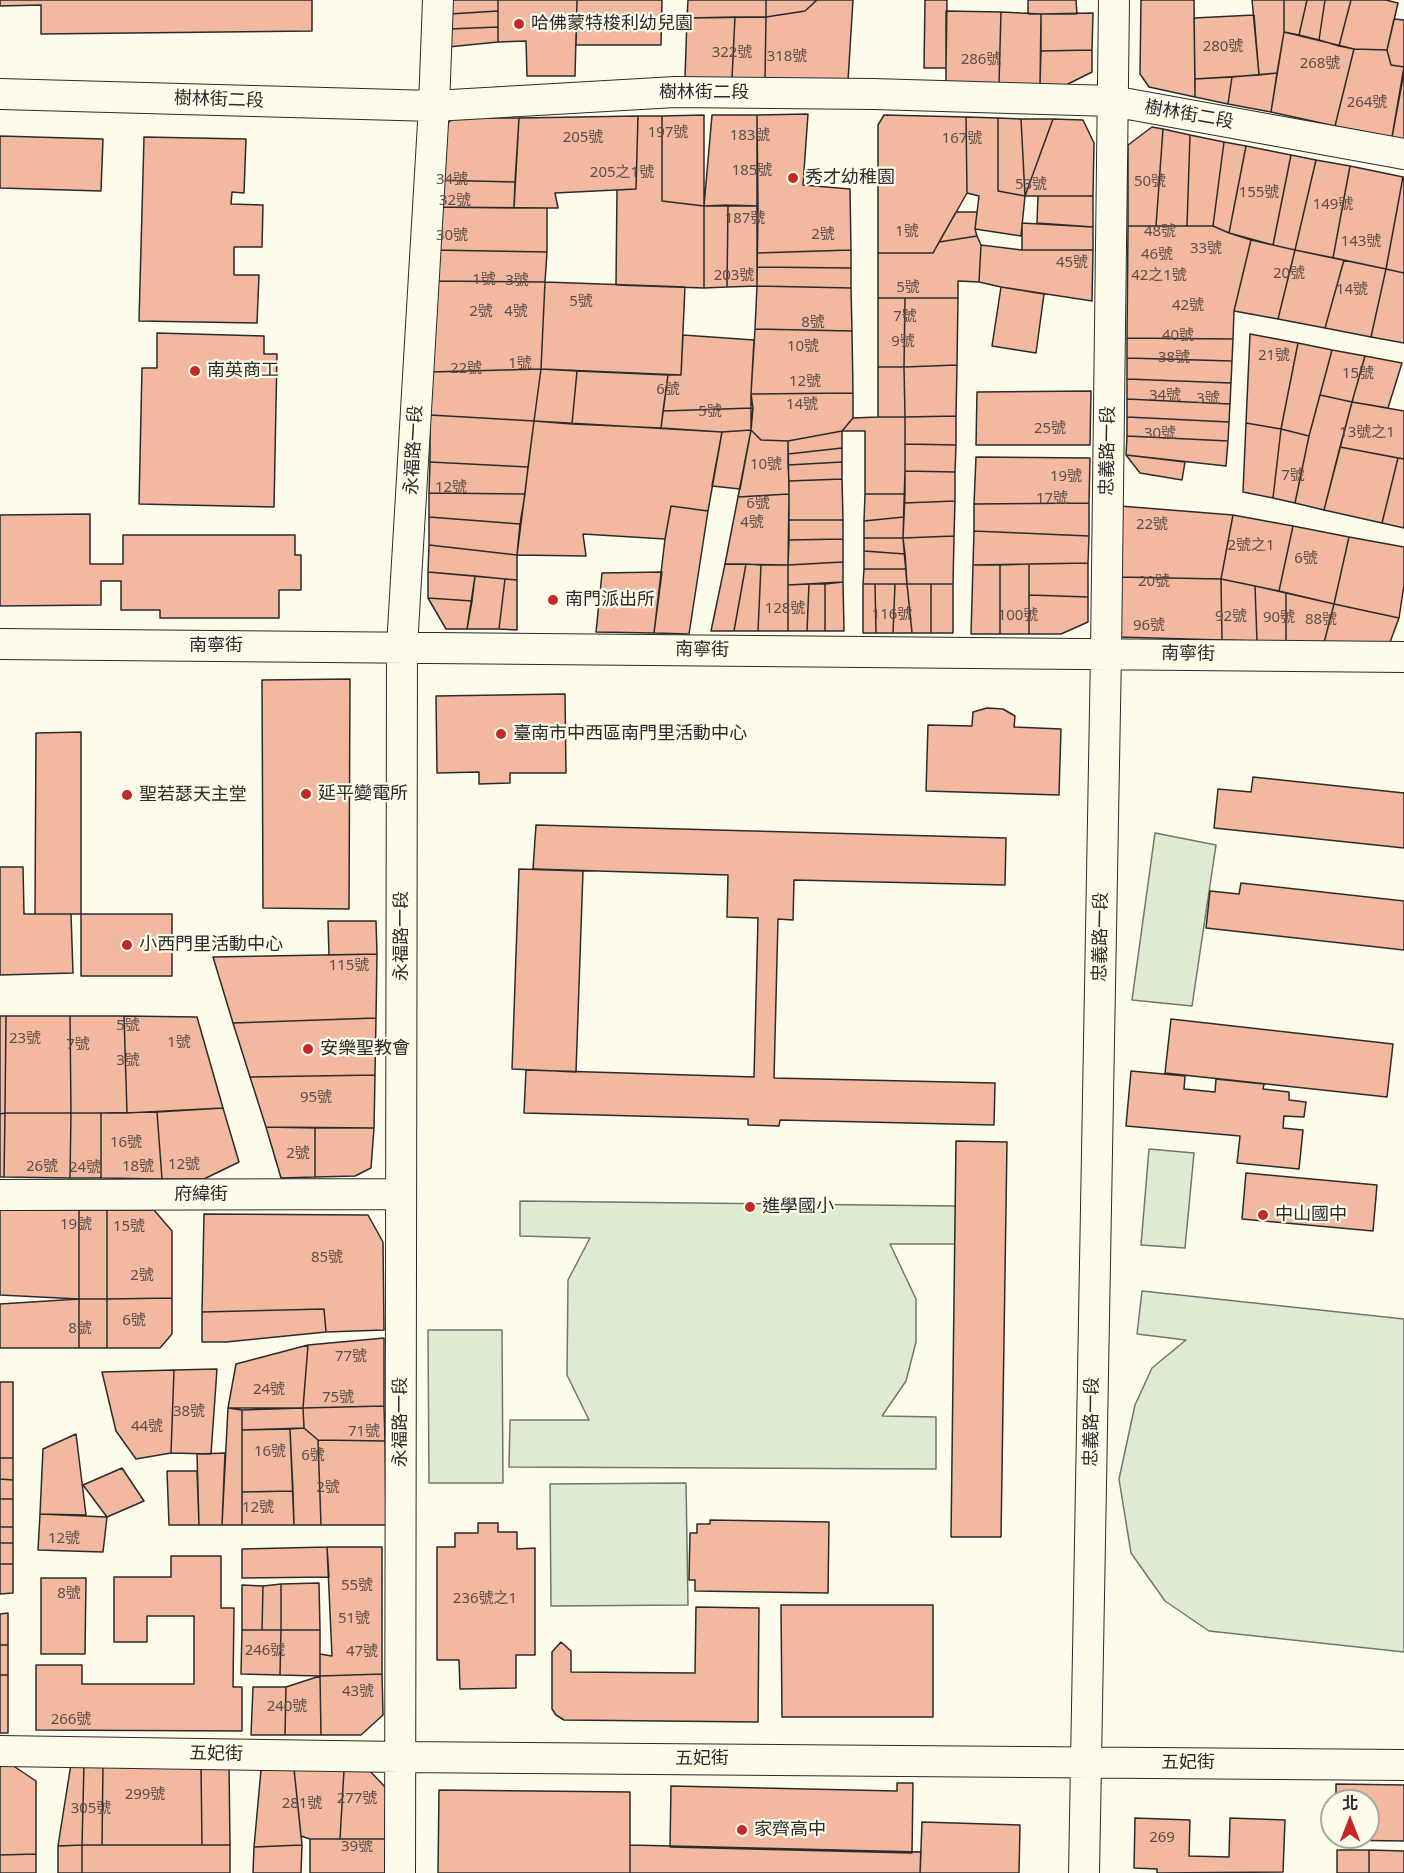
<!DOCTYPE html>
<html>
<head>
<meta charset="utf-8">
<style>
  body { margin:0 }
  #map { position:relative; width:1404px; height:1873px; overflow:hidden; background:#fdfbea; font-family:"Noto Sans","Noto Sans TC",sans-serif }
  canvas { display:block }
  .north { position:absolute; left:1320px; top:1789px; width:60px; height:60px; box-sizing:border-box; background:#fdfbea; border:2px solid #a9a89e; border-radius:50%; rotate:0deg; font-size:16px; font-weight:700; line-height:24px; text-align:center; color:#2b2b2b }
  .north::after { content:''; display:block; margin:auto; width:21px; height:27px; background:#c62828; clip-path:polygon(50% 0,100% 100%,50% 72%,0 100%) }
</style>
</head>
<body>
<div id="map">
<canvas width="1404" height="1873"></canvas>
<div class="north">北</div>
</div>
<script>
const g = document.querySelector('canvas').getContext('2d');
g.lineJoin = 'round';
function fill(path, color) { g.fillStyle = color; g.fill(path, 'evenodd'); }
function strokePath(path, color, width, dash) { g.strokeStyle = color; g.lineWidth = width; g.lineCap = dash ? 'butt' : 'round'; g.setLineDash(dash || []); g.stroke(path); }
function label(font, color, halo, rows, align = 'center') {
  g.font = font + ' "Noto Sans","Noto Sans TC",sans-serif'; g.lineWidth = 4.5; g.setLineDash([]); g.textBaseline = 'middle'; g.strokeStyle = halo; g.fillStyle = color; for (const [text, x, y, turn = 0] of rows) {
    g.save(); g.translate(x, y); g.rotate((+turn || 0) * Math.PI / 180); g.textAlign = isNaN(turn) ? turn : align; if (halo) g.strokeText(text, 0, 0); g.fillText(text, 0, 0); g.restore();
  }
}
const green = new Path2D(`
  M1155,833l61,12 -24,161 -60,-6z
  M1149,1149l45,4 -9,95 -44,-3z
  M520,1201l436,5 -1,38h-65l26,55v43l-10,39 -24,35 54,1v52l-427,-2 1,-47h79l-22,-45 1,-95 22,-42 -70,-2z
  M1142,1291l262,28v333l-195,-21 -44,-30 -34,-48 -12,-74 16,-74 17,-37 34,-28 -49,-6z
  M428,1330h74l1,153h-74z
  M686,1483l2,122 -137,1 -1,-122z`);
fill(green, '#deebd1');
strokePath(green, '#74746e', 1.5);
const building = new Path2D(`
  M0,0h312v31l-271,3v-29l-41,1z
  M451,0h47v11l-48,3z
  M498,0h79l-2,76h-48l-1,-35 -28,1z
  M577,0h85l-1,45h-85z
  M688,0h78v17l-79,1z
  M766,0h51l-12,11 -39,6z
  M817,0h36l-5,81 -83,-2 1,-62 39,-6z
  M925,0h22l-1,68h-22z
  M1028,0h48l1,14h-49z
  M1141,0h53l1,97 -46,-10 -9,-13z
  M1252,0h32v32l-7,41 -18,2z
  M1284,0h23l-8,35 -15,-3z
  M1307,0h18l-6,40 -20,-5z
  M1325,0h26l-12,46 -20,-6z
  M1351,0h35l12,3 -11,47 -33,-1 -15,-3z
  M498,11v16l-49,2 1,-15z
  M946,11l55,1 -2,72 -53,-1z
  M1001,12l40,2 -1,71 -41,-1z
  M1093,13l-1,37 -51,1v-37z
  M1254,15l5,60 -64,4 -1,-61z
  M735,17l-3,61h-47l2,-60z
  M735,17h31l-1,62 -33,-1z
  M1394,19l10,1v47l-13,-2 -4,-15z
  M498,27v15l-50,5 1,-18z
  M1284,32l70,17 -19,77 -64,-14z
  M1354,49l33,1 4,15 13,2 -12,70 -57,-11z
  M1092,50v22l-26,13h-26l1,-34z
  M1404,72v68l-12,-3z
  M1277,73l-6,39 -43,-8 4,-27z
  M1232,77l-4,27 -33,-7v-18z
  M808,114l-5,71 47,4 1,61 -94,3v-138z
  M704,115v91l-42,-5v-85z
  M712,115h45l1,91h-54z
  M884,115l82,2 1,76 -34,60h-55v-128z
  M638,116l-2,73 -81,4 3,15h-44l5,-90z
  M638,116h24v85l42,5v82l-88,-3 1,-95 19,-1z
  M966,117l32,1v73l27,5 -4,40 -46,-7 4,-33 -12,-3z
  M453,118h66l-4,64 -83,-2v-41z
  M998,118l23,1 4,77 -27,-5z
  M1021,119h32l-28,77z
  M1053,119l30,1 11,23 -1,53h-68z
  M1152,127l11,2 -7,97h-28v-81z
  M1163,129l27,6 -3,91h-31z
  M1190,135l34,7 -11,84h-26z
  M0,136l103,3 -2,52 -101,-3z
  M144,137l102,2 -2,54 -12,-1 -1,12 32,1 -1,42h-28v28h25l-2,48 -118,-2z
  M1224,142l22,4 -17,87 -16,-7z
  M1246,146l45,9 -18,90 -44,-12z
  M1291,155l25,5 -21,90 -22,-5z
  M1316,160l34,6 -17,92 -38,-8z
  M1350,166l53,11 -17,92 -53,-11z
  M1403,177h1v96l-18,-4z
  M432,180l83,2 -1,26 -82,-1z
  M1038,196h55v31l-56,-4z
  M728,205l-1,82 -23,1v-82z
  M728,205l30,1 -1,80 -30,1z
  M432,207l115,1v44l-115,-2z
  M956,212h21l-2,17 2,7 -38,6z
  M1022,223l71,4v23h-71z
  M1128,226h85l16,7 22,7 -17,71 -1,28 -106,-1z
  M977,236l4,9 -2,37 -21,-1v17h-80v-45h55l6,-11z
  M1251,240l44,10 -17,69 -44,-8z
  M981,245l41,5h71l-1,51 -91,-14 -22,-5z
  M432,250l115,2 -2,30 -114,-1z
  M851,250v18l-94,-1v-14z
  M1295,250l49,10 -19,68 -47,-9z
  M1344,260l42,9 -15,68 -46,-9z
  M757,267l94,1v20l-94,-2z
  M1386,269l18,4v70l-33,-6z
  M431,281l114,1 -4,87 -111,3z
  M545,282l140,5 -4,88 -140,-6z
  M757,286l94,2 1,43 -97,-2z
  M1001,287l43,7 -8,59 -44,-7z
  M878,298h27l-1,69h-26z
  M905,298h53l-1,67 -53,2z
  M755,329l97,2 1,62 -102,1z
  M157,333l107,3v18h13l-3,153 -135,-3 3,-136h15z
  M1250,334l48,9 -17,86 -35,-6z
  M683,335l71,5 -3,54 2,14 -90,3 5,-36h13z
  M1127,338l106,1 -1,22 -105,-3z
  M1298,343l34,7 -23,86 -28,-7z
  M1332,350l33,6 -13,46 -32,-7z
  M1365,356l37,7 -14,45 -36,-6z
  M1127,358l105,3 -1,22 -104,-4z
  M957,365l-1,51 -51,1 -1,-50z
  M878,367h26l1,50h-27z
  M541,369l36,2 -5,53 -38,-3z
  M541,369l-7,52 -104,-6v-43z
  M577,371l91,4 -7,53 -89,-4z
  M1127,379l104,4 -1,21 -103,-5z
  M1091,391l-1,54h-114l1,-53z
  M853,393v25l-11,13 -54,10 -27,-1 -10,-10v-36z
  M1320,395l32,7 -28,108 -29,-7 14,-67z
  M1127,399l103,5 -1,18 -102,-5z
  M1352,402l52,9v48l-64,-12z
  M753,408l-2,22 -29,2 -61,-4 2,-17z
  M430,415l104,6 -6,46 -98,-5z
  M956,416v29l-51,-1v-27z
  M878,417h27v77h-40v-63h-23l11,-13z
  M1127,417l102,5 -1,19 -101,-5z
  M534,421l188,11 -14,79 -37,-5 -6,33 -82,-5 3,22 -69,-1z
  M1246,423l35,6 -8,69 -30,-6z
  M1281,429l28,7 -14,67 -22,-5z
  M751,430l10,10 27,1 1,53 -51,3z
  M751,430l-11,59 -28,-3 10,-54z
  M842,431v17l-54,6v-13z
  M1127,436l101,5 -2,25 -100,-11z
  M905,444l51,1 -1,27 -50,-1z
  M1340,447l58,11 -16,65 -58,-13z
  M842,448v14l-54,3v-11z
  M1126,455l59,7 -3,18 -42,-7z
  M976,457l114,1 -1,45 -115,1z
  M1398,458l6,1v69l-22,-5z
  M430,462l98,5 -3,27 -96,-1z
  M842,462v17l-53,2 -1,-16z
  M905,471l50,1v29l-51,2z
  M842,479l1,41h-54v-39z
  M429,493l96,1 -5,30 -91,-7z
  M789,494l-1,71 -63,-1 13,-67z
  M865,494h40l-1,23 -40,4z
  M955,501l-1,35 -51,2 1,-35z
  M1089,503v33l-115,-5v-27z
  M671,506l37,5 -19,123 -35,-1 11,-94z
  M1120,506l113,9 -12,64 -103,-2z
  M90,514v50h33v-29h172v20h6v35h-22v28h-119v-8h-39v-29h-20v24l-101,1v-91z
  M1233,515l60,11 -14,65 -58,-12z
  M429,517l91,7 -3,31 -88,-10z
  M904,517l-1,21h-39v-17z
  M789,520h54v19l-54,1z
  M1293,526l56,11 -15,67 -55,-13z
  M974,531l115,5 -1,27 -115,2z
  M954,536l-1,48h-46l-4,-46z
  M1349,537l55,10v38l-5,33 -65,-14z
  M864,538h39l2,16 -41,-3z
  M843,539v23l-55,3 1,-25z
  M429,545l88,10v25l-89,-8z
  M864,551l41,3 1,15h-42z
  M843,562v20l-55,3v-20z
  M1088,563v34l-59,-2v-31z
  M725,564h21l-12,67h-23z
  M746,564l15,1 -3,66h-24z
  M1029,564v70h-29v-69z
  M761,565h27v66h-30z
  M973,565h27v69h-29z
  M864,569h42l1,15h-44z
  M428,572l47,4 -3,25 -44,-3z
  M662,572l-8,61 -58,-1 6,-59z
  M475,576l30,3 -6,50h-32z
  M1118,577l103,2 1,61 -104,-3z
  M505,579l12,1v50l-18,-1z
  M1221,579l34,7 2,55 -35,-1z
  M843,582l1,49h-19v-47z
  M809,584l-2,47h-19v-46z
  M809,584h16v47h-18z
  M863,584h12l1,49h-13z
  M875,584h20l-2,49h-17z
  M895,584h12l5,49h-19z
  M907,584h24v49h-19z
  M931,584h22v49h-22z
  M1255,586l31,7v49l-29,-1z
  M1286,593l48,11 -10,39 -38,-1z
  M1029,595l59,2v25l-27,12h-32z
  M428,598l44,3 -5,28h-21z
  M1334,604l65,14 -10,27 -65,-2z
  M350,679l-1,230 -86,-1 -1,-228z
  M565,694l1,79h-56v10l-31,1v-12l-42,1 -1,-77z
  M987,708l16,1 12,7 -1,11 47,2 -2,66 -133,-4 2,-66 44,1 1,-14z
  M81,732v182h-46l1,-181z
  M1253,777l151,16v55l-190,-20 4,-39 33,3z
  M536,825l470,13 -1,47 -211,-5 -1,40 -15,-1 -4,159 221,5 -1,42 -214,-5 -1,6 -31,-1v-6l-224,-6 2,-43 228,7 4,-159 -31,-1 1,-42 -195,-6z
  M0,867h23l1,47h47l2,59 -73,2z
  M519,869l64,2 -7,201 -64,-3z
  M1241,883l163,18v49l-198,-22 4,-37 29,3z
  M81,914h91v62h-91z
  M328,921h48l1,33 -48,1z
  M377,954l-1,64 -143,5 -20,-66z
  M0,1016h6l-1,97 -5,1z
  M6,1016h64l1,97h-66z
  M70,1016h54l3,97h-56z
  M124,1016l73,1 26,91 -96,5z
  M376,1018l-1,57 -125,2 -17,-54z
  M1171,1019l222,25 -6,53 -222,-24z
  M1131,1071l54,5 -1,13 31,3 1,-13 48,5 -1,5 26,3v8l17,2 -2,15 -20,-1 -1,12 20,2 -4,39 -62,-6 3,-27 -114,-10z
  M375,1075l-1,53 -108,-1 -16,-50z
  M223,1108l16,54 -35,17h-42l-5,-67z
  M157,1112l5,67 -61,-1v-65z
  M5,1113h66l-1,65 -66,-1z
  M5,1113l-1,64h-4v-63z
  M71,1113h30v65h-31z
  M266,1127l49,1v49l-34,1z
  M315,1128h59l-3,40 -16,8 -40,1z
  M956,1141l51,1 -6,395h-50z
  M1246,1173l131,12 -4,46 -131,-12z
  M0,1210h79v89l-79,-4z
  M79,1210h28v89h-28z
  M107,1210h47l18,21v67l-65,1z
  M204,1214l164,1 15,27 1,88 -58,2 -2,-23 -122,3z
  M172,1298v36l-12,14h-53v-49z
  M79,1299h28v49h-28z
  M79,1299v49h-79v-44z
  M324,1309l2,23 -100,10h-24v-30z
  M384,1338v68l-81,2 5,-63z
  M308,1345l-5,63h-75l8,-44z
  M217,1369l-6,85 -40,-1 3,-83z
  M174,1370l-3,83 -35,6 -20,-28 -14,-59z
  M0,1382h13v76h-13z
  M384,1406l1,35 -67,-1 -14,-12 -1,-20z
  M228,1408l14,2v115h-20z
  M303,1408l1,20 -62,2v-20z
  M304,1428l14,12 3,85h-27l-4,-96z
  M290,1429l3,62 -51,1v-62z
  M76,1434l10,81 -46,-1 3,-65z
  M318,1440l67,1 1,84h-65z
  M225,1453l-3,72h-23l-2,-71z
  M0,1458h13v22l-13,-1z
  M122,1468l22,33 -37,16 -24,-32z
  M167,1471h30l2,54h-30z
  M0,1479l13,1v19h-13z
  M293,1491l1,34h-52v-33z
  M0,1499h13v28h-13z
  M40,1514l67,3 -4,35 -65,-2z
  M710,1520l119,2 -1,71 -133,-2v-11h-6l1,-47h7v-9h13z
  M478,1523h20v9h19v17l18,-1v107h-19v33l-56,1 -1,-29h-22v-113h18v-14h23z
  M0,1527h13v16h-13z
  M0,1543h13v21h-13z
  M327,1547h55v127l-62,2v-22l12,2z
  M327,1547l2,30 -87,1v-29z
  M171,1556h50v52h13l-1,79h9v44l-206,-1v-65h46v19h112v-68h-47v26h-33v-65h57z
  M0,1564h13v29l-13,1z
  M41,1578h45l-1,76h-44z
  M319,1583l1,47h-39v-46z
  M281,1584v46h-19l1,-44z
  M242,1585l21,1 -1,44h-20z
  M781,1605h152v112h-151z
  M696,1607l63,1 -1,114 -194,-2 -8,-5 -4,-6v-57l9,-10 10,9v21l124,1z
  M8,1613v32h-8v-31z
  M242,1630h39l-1,45 -39,-1z
  M281,1630h39v46l-40,-1z
  M0,1645h8v30h-8z
  M382,1674l1,41 -22,20h-40l-1,-59z
  M0,1675h8v58h-8z
  M320,1676l1,59h-36l1,-48z
  M253,1687h33l-1,48h-34z
  M71,1764h13l-2,81 -24,1z
  M84,1764h19l-1,81h-20z
  M103,1764l98,1 1,80h-100z
  M229,1764l1,81h-28l-1,-80z
  M0,1765h12l24,16v73l-36,1z
  M294,1769l8,76 -48,2 7,-77z
  M294,1769l50,1 -4,69h-30l-9,-3z
  M344,1770h25l17,18 -1,51h-45z
  M897,1783h16l-1,70 -242,-6 1,-61 226,5z
  M1336,1784l68,1v56l-68,-1v-3h32v-36h-32z
  M439,1790l191,2v81h-192z
  M1135,1818l55,2 -1,36 40,1 1,-39 55,2 -2,52 -126,1v-4l-23,-1z
  M922,1822l98,3 -1,48h-99z
  M310,1839h75v34h-75z
  M82,1845h148v28h-148z
  M82,1845v28h-24v-27z
  M302,1845l-1,28h-48l1,-26z
  M630,1845l291,7 -1,21h-290z
  M1337,1850h32v23h-32z
  M1369,1850l35,1v22h-35z
  M36,1854v19h-36v-18z`);
fill(building, '#f2b8a0');
strokePath(building, '#2b2b2b', 1.5);
const minor = new Path2D(`
  M0,94l434,12 241,-14 198,2 239,7 292,53
  M0,644l1404,13
  M0,1195l401,-1
  M0,1751l400,6 1004,8
  M400,1873l2,-1226 32,-541 4,-106
  M1084,1873l22,-1220 8,-653`);
strokePath(minor, '#2b2b2b', 32);
strokePath(minor, '#fdfbea', 30);
for (const [x, y, r, color] of [
  [519,24,6,"#c62828"],
  [793,178,6,"#c62828"],
  [195,371,6,"#c62828"],
  [553,600,6,"#c62828"],
  [501,734,6,"#c62828"],
  [306,794,6,"#c62828"],
  [127,795,6,"#c62828"],
  [127,945,6,"#c62828"],
  [308,1049,6,"#c62828"],
  [750,1207,6,"#c62828"],
  [1263,1215,6,"#c62828"],
  [742,1830,6,"#c62828"]
]) { const dot = new Path2D(); dot.arc(x, y, r, 0, 2 * Math.PI); g.fillStyle = color; g.fill(dot); strokePath(dot, '#fdfbea', 2); }
label('15px', '#5d4e48', null, [
  ["280號",1223,47],
  ["322號",732,53],
  ["318號",787,57],
  ["286號",981,60],
  ["268號",1320,64],
  ["264號",1367,103],
  ["197號",668,133],
  ["183號",750,136],
  ["205號",583,138],
  ["167號",962,139],
  ["185號",752,171],
  ["205之1號",622,173],
  ["34號",452,180],
  ["50號",1150,182],
  ["53號",1031,185],
  ["155號",1259,193],
  ["32號",455,201],
  ["149號",1333,205],
  ["187號",745,219],
  ["1號",907,232],
  ["48號",1160,232],
  ["2號",823,235],
  ["30號",452,236],
  ["143號",1361,242],
  ["33號",1206,249],
  ["46號",1157,255],
  ["45號",1072,263],
  ["20號",1289,274],
  ["203號",734,276],
  ["42之1號",1159,276],
  ["1號",484,280],
  ["3號",517,281],
  ["5號",908,288],
  ["14號",1352,290],
  ["5號",581,302],
  ["42號",1188,306],
  ["2號",481,312],
  ["4號",516,312],
  ["7號",905,317],
  ["8號",813,323],
  ["40號",1178,336],
  ["9號",903,342],
  ["10號",803,347],
  ["21號",1274,356],
  ["38號",1174,358],
  ["1號",520,364],
  ["22號",466,369],
  ["15號",1358,374],
  ["12號",805,382],
  ["6號",668,390],
  ["34號",1165,396],
  ["3號",1208,399],
  ["14號",802,405],
  ["5號",710,412],
  ["25號",1050,429],
  ["13號之1",1367,433],
  ["30號",1160,434],
  ["10號",766,465],
  ["7號",1293,476],
  ["19號",1066,477],
  ["12號",451,488],
  ["17號",1052,499],
  ["6號",758,504],
  ["4號",752,523],
  ["22號",1152,525],
  ["2號之1",1251,546],
  ["6號",1306,559],
  ["20號",1154,582],
  ["128號",785,609],
  ["116號",892,615],
  ["100號",1018,616],
  ["92號",1231,617],
  ["90號",1279,618],
  ["88號",1321,620],
  ["96號",1149,626],
  ["115號",349,966],
  ["5號",128,1026],
  ["23號",25,1039],
  ["1號",179,1043],
  ["7號",78,1045],
  ["3號",128,1061],
  ["95號",316,1098],
  ["16號",126,1143],
  ["2號",298,1154],
  ["12號",184,1165],
  ["26號",42,1167],
  ["18號",138,1167],
  ["24號",85,1168],
  ["19號",76,1225],
  ["15號",129,1227],
  ["85號",327,1258],
  ["2號",142,1276],
  ["6號",134,1321],
  ["8號",80,1329],
  ["77號",351,1357],
  ["24號",269,1390],
  ["75號",338,1398],
  ["38號",189,1412],
  ["44號",147,1427],
  ["71號",364,1432],
  ["16號",270,1452],
  ["6號",313,1456],
  ["2號",328,1488],
  ["12號",258,1508],
  ["12號",64,1539],
  ["55號",357,1586],
  ["8號",69,1594],
  ["236號之1",485,1599],
  ["51號",354,1619],
  ["246號",265,1651],
  ["47號",362,1652],
  ["43號",358,1692],
  ["240號",287,1707],
  ["266號",71,1720],
  ["299號",145,1795],
  ["277號",357,1799],
  ["281號",302,1804],
  ["305號",91,1809],
  ["269",1162,1838],
  ["39號",357,1847]
]);
label('18px', '#2b2b2b', '#fdfbea', [
  ["哈佛蒙特梭利幼兒園",531,24],
  ["秀才幼稚園",805,178],
  ["南英商工",207,371],
  ["南門派出所",565,600],
  ["臺南市中西區南門里活動中心",513,734],
  ["延平變電所",318,794],
  ["聖若瑟天主堂",139,795],
  ["小西門里活動中心",139,945],
  ["安樂聖教會",320,1049],
  ["進學國小",762,1207],
  ["中山國中",1275,1215],
  ["家齊高中",754,1830]
], 'left');
label('18px', '#2b2b2b', '#fdfbea', [
  ["樹林街二段",704,93],
  ["樹林街二段",219,100,2],
  ["樹林街二段",1189,115,10],
  ["永福路一段",414,450,-87],
  ["忠義路一段",1108,451,-89],
  ["南寧街",216,646],
  ["南寧街",702,650,1],
  ["南寧街",1188,654,1],
  ["永福路一段",402,936,-90],
  ["忠義路一段",1101,937,-89],
  ["府緯街",201,1195],
  ["永福路一段",401,1422,-90],
  ["忠義路一段",1092,1422,-89],
  ["五妃街",216,1754,1],
  ["五妃街",702,1759],
  ["五妃街",1188,1763]
]);
</script>
</body>
</html>
